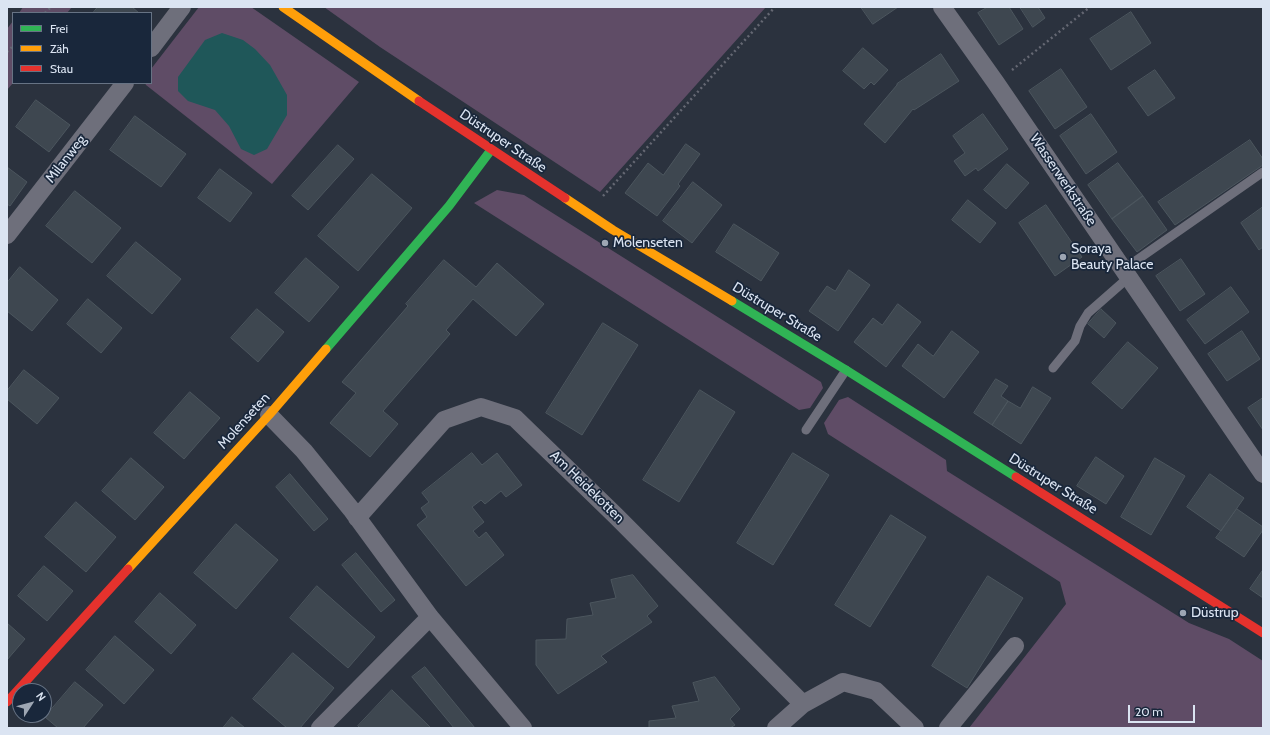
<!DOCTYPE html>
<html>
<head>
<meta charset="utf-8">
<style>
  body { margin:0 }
  #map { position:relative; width:1270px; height:735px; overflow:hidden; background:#2b323e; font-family:Cabin,sans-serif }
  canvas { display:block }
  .frame { position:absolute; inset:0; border:8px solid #dbe4f2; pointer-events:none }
  .legend { position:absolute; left:12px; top:12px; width:140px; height:72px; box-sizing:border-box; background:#19273b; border:1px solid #677384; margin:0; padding:5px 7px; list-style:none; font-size:12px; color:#dbe4f2 }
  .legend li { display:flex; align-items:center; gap:8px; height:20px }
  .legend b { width:20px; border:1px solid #677384 }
  .north { position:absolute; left:12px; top:683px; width:40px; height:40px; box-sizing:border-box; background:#19273b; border:1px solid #677384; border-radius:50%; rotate:54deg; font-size:11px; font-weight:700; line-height:16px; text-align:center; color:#dbe4f2 }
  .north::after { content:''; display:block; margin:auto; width:14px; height:18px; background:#9da6b3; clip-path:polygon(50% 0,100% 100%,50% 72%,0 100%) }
  .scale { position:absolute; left:1128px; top:705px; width:67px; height:18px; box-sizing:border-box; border:2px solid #dbe4f2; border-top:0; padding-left:5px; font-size:12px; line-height:14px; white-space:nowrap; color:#dbe4f2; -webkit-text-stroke:3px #19273b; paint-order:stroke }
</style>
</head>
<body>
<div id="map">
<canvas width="1270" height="735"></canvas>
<div class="frame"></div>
<ul class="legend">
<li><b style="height:5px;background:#30b455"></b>Frei</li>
<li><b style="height:5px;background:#ff9f0a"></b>Zäh</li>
<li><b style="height:5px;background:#e5322d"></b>Stau</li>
</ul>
<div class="north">N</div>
<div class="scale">20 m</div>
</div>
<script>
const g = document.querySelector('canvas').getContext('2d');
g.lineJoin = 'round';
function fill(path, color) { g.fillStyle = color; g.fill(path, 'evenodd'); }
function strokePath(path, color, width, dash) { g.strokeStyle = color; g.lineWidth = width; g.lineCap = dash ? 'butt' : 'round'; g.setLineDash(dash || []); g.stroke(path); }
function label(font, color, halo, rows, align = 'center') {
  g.font = font + ' Cabin,sans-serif'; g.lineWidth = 3.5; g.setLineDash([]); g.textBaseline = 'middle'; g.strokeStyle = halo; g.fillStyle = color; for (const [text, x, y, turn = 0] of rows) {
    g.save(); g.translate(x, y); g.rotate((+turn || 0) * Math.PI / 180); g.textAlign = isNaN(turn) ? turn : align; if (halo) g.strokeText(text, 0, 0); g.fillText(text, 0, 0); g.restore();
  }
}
fill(new Path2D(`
  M23,7h49l-5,6h-48z
  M199,7h52l108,75 -87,102 -126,-99 -1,-2h6v-14z
  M324,7h442l-166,185 -220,-145z
  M13,21v62l-6,7v-61z
  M497,190l27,5 297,187 2,6 -13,20 -11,2 -325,-207z
  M848,397l98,63 1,11 242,152 40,16 34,22v67h-294l97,-124 -6,-22 -232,-148 -4,-11 15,-23z`), '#5f4c66');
fill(new Path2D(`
  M222,33l21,7 12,9 15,16 17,30v20l-20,34 -13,6 -13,-6 -12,-23 -14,-16 -27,-9 -10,-10v-14l27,-37z`), '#1f5759');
const building = new Path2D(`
  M98,7h34l7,6h-46z
  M861,7h37l-25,17z
  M988,7h21l14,22 -24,16 -21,-32z
  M1020,7h18l7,11 -12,9z
  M1131,12l20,31 -40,27 -21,-31z
  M863,48l25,22 -14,15 -3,-3 -7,7 -21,-18z
  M941,54l18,27 -45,29 -1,-1 -28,34 -21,-19 33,-39v-1z
  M1061,69l26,38 -32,22 -26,-38z
  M1155,70l20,28 -27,18 -20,-28z
  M36,100l34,25 -21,27 -33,-25z
  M983,114l25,35 -30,22 -2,-3 -11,8 -11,-15 11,-8 -12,-17z
  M1091,114l26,38 -31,22 -26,-38z
  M135,116l51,38 -25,33 -51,-37z
  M1250,140l13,19v6l-88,60 -17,-23z
  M686,144l14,10 -22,30 2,2 -23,30 -32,-23 23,-30 15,12z
  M338,145l16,14 -46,51 -16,-14z
  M1118,163l25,33 -31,23 -24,-34z
  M1007,164l22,19 -23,26 -22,-19z
  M7,167l20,15 -17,24 -3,-2z
  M220,169l32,24 -22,29 -32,-24z
  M372,174l40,34 -54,63 -40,-35z
  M693,182l29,23 -30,38 -29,-22z
  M75,191l46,37 -29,35 -46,-37z
  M1143,196l24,34 -30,22 -25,-33z
  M968,200l28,23 -16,20 -28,-23z
  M1046,205l36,52 -27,19 -36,-53z
  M1263,207v40l-4,3 -18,-27z
  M734,224l45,29 -18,28 -45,-29z
  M136,242l45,37 -29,35 -45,-38z
  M306,258l33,29 -30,35 -34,-29z
  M1181,259l24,35 -25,17 -24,-35z
  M444,260l32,27 21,-24 47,41 -28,32 -43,-37 -27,31 4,4 -67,77 15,13 -28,33 -40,-34 26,-30 -14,-11 66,-76 -2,-2z
  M20,267l38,33 -26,31 -25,-20v-28z
  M849,270l21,15 -32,46 -29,-20 18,-25 8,5z
  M1231,287l18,25 -44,32 -18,-24z
  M88,299l34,29 -21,25 -34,-29z
  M898,304l23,18 -35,45 -32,-25 19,-24 9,7z
  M257,309l27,23 -26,30 -27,-24z
  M1101,309l15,14 -12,15 -16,-14z
  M603,323l35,22 -56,90 -36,-22z
  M952,331l27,21 -35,46 -42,-32 16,-22 15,12z
  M1242,331l18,28 -33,22 -19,-27z
  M1128,342l30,26 -36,41 -30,-26z
  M24,370l35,28 -22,26 -30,-25v-8z
  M996,379l12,7 -7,10 7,5 -16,24 -18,-12z
  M1033,387l18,11 -30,46 -29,-19 16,-24 12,7z
  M700,390l35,22 -56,90 -36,-22z
  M190,392l30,26 -36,41 -30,-26z
  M1263,398v32l-15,-22z
  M472,453l10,12 15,-12 25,32 -16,12 -5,-6 -16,13 -4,-4 -9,7 12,15 -11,9 6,7 7,-6 18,23 -38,31 -49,-61 10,-8 -6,-9 8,-6 -7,-9z
  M793,453l36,22 -56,90 -36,-22z
  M1096,457l28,19 -18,28 -29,-18z
  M131,458l33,29 -29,33 -33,-29z
  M1155,458l30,18 -34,59 -30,-18z
  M290,474l38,45 -14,12 -38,-44z
  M1210,474l34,24 -23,33 -34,-24z
  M76,502l40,35 -30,35 -41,-35z
  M1237,509l26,18v3l-19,27 -28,-19z
  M891,515l35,22 -56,90 -35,-22z
  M236,524l42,36 -42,49 -42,-36z
  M356,553l39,47 -14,12 -39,-47z
  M44,566l29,25 -26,30 -29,-25z
  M1263,570v28l-13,-9z
  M633,575l25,31 -11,10 5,6 -51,34 6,6 -49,32 -22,-29v-25l30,-1 1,-20 26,-4 -3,-12 26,-5 -5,-18z
  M988,576l35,22 -56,90 -35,-22z
  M317,586l58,51 -27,31 -58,-50z
  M160,593l36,32 -25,29 -36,-32z
  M7,623l18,16 -18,21z
  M115,636l39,34 -30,34 -38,-34z
  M293,653l41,35 -34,40h-13l-34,-29z
  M425,667l50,61h-21l-42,-51z
  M715,677l25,32 -10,10 5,6 -5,3h-81v-7l27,-3 -4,-12 27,-5 -6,-18z
  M75,682l28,23 -20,23h-25l-13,-11z
  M392,690l38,37 -2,1h-68l-2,-2z
  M232,717l13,11h-22z`);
fill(building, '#3e4750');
strokePath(building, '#4c565e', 1);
strokePath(new Path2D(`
  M45,13l6,-6
  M7,52l6,-6
  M1012,70l78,-63
  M603,196l172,-189`), '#656873', 2.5, [2, 3]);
strokePath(new Path2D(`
  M1124,269l139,-97
  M1053,368l22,-27 5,-15 8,-13 41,-36
  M806,430l40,-60`), '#6e6f7b', 9);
strokePath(new Path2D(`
  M942,7l54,76 267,391
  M151,48l31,-41
  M7,235l118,-152
  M269,415l35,36 47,58 79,108 93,111
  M357,518l87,-98 37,-13 34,11 101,98 187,188
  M320,728l110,-111
  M776,728l27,-24 40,-22 33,9 39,37
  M948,728l67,-82`), '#6e6f7b', 18);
strokePath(new Path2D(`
  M732,301l114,69 170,107
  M326,349l123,-143 42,-56`), '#30b455', 9);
strokePath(new Path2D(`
  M283,7l136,94
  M565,198l48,32 119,71
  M128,569l141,-154 57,-66`), '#ff9f0a', 9);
strokePath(new Path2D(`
  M419,101l146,97
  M1016,477l247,156
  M7,702l121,-133`), '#e5322d', 9);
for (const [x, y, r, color] of [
  [605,243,4,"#9da6b3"],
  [1063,257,4,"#9da6b3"],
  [1183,613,4,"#9da6b3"]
]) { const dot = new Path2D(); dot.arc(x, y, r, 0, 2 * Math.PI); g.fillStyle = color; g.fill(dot); strokePath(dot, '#19273b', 1.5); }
label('14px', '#dbe4f2', '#19273b', [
  ["Düstruper Straße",503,141,34],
  ["Milanweg",66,159,-52],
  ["Wasserwerkstraße",1063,180,56],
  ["Düstruper Straße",777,312,31],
  ["Molenseten",244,421,-48],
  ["Düstruper Straße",1053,484,32],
  ["Am Heidekotten",587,487,44]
]);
label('14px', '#dbe4f2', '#19273b', [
  ["Molenseten",613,243],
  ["Soraya",1071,249],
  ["Beauty Palace",1071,265],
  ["Düstrup",1191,613]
], 'left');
</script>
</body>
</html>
